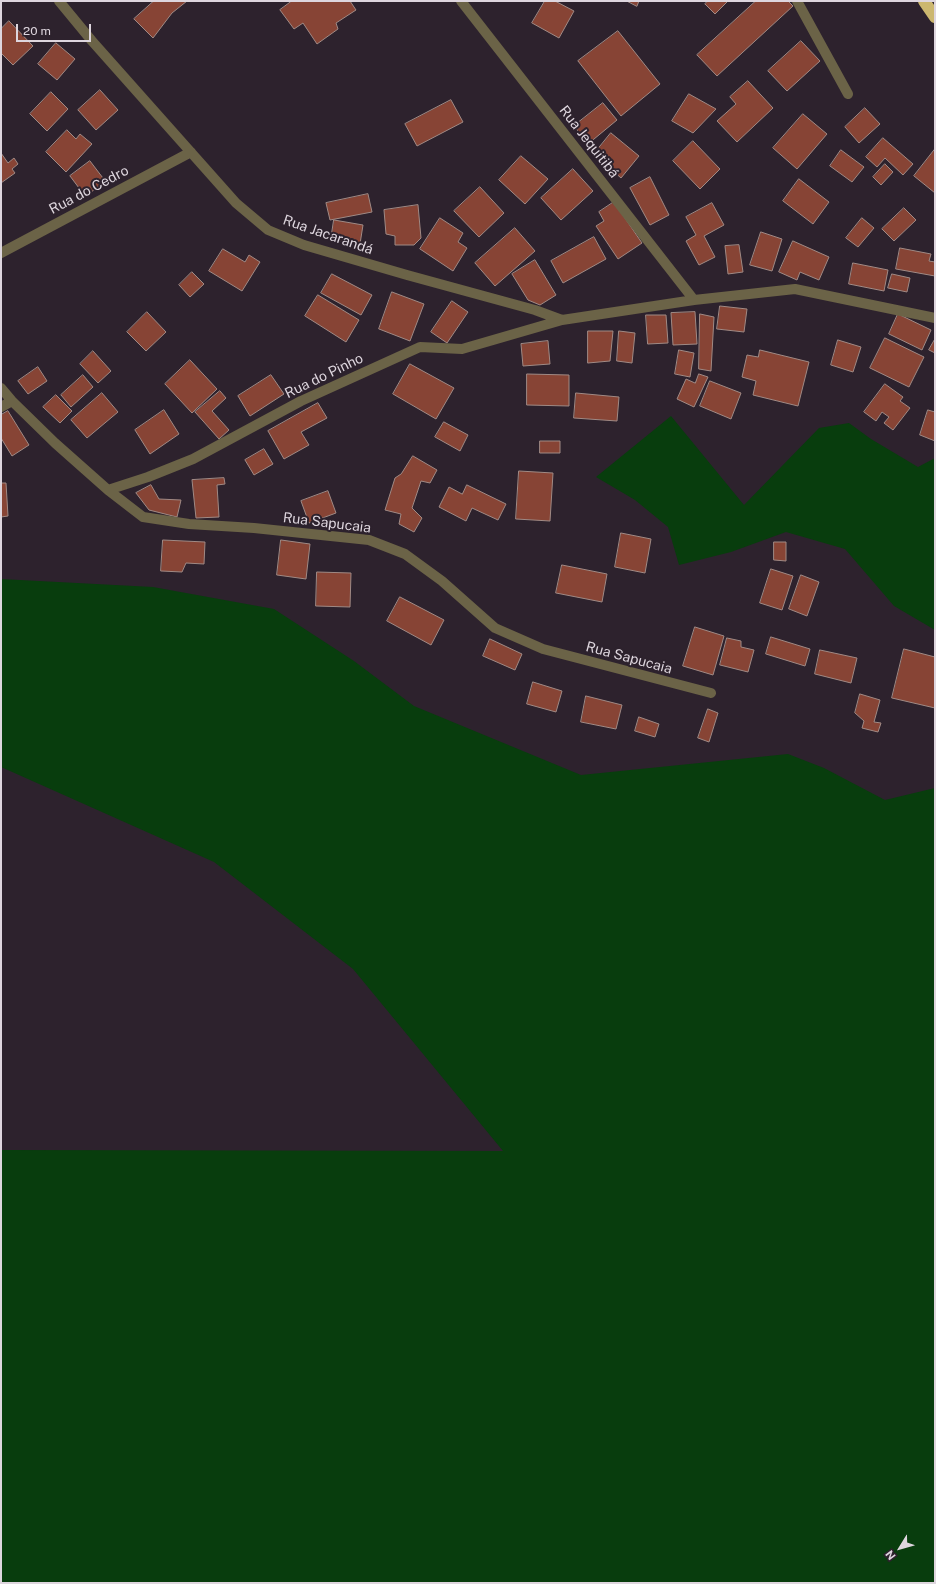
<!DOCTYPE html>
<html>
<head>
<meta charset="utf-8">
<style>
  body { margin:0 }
  #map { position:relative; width:936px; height:1584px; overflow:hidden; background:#2d222d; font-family:"Public Sans",sans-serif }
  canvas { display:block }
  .frame { position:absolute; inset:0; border:2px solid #ded6de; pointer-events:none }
  .north { position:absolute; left:880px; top:1528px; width:40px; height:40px; -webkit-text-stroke:3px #2d222d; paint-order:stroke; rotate:233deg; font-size:11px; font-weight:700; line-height:16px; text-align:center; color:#ded6de }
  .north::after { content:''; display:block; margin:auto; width:14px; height:18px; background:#ded6de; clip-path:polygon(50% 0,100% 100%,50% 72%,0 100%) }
  .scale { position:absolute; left:16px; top:24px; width:75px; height:18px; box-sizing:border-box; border:2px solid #ded6de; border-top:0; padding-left:5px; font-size:12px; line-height:14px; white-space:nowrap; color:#ded6de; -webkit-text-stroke:3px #2d222d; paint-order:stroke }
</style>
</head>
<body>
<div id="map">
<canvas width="936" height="1584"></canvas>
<div class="frame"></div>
<div class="north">N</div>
<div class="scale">20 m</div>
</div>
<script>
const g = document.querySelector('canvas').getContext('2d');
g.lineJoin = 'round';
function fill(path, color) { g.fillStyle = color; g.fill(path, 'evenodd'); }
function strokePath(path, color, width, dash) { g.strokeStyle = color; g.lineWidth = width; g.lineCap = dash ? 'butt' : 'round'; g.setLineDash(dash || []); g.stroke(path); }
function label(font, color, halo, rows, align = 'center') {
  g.font = font + ' "Public Sans",sans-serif'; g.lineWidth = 4; g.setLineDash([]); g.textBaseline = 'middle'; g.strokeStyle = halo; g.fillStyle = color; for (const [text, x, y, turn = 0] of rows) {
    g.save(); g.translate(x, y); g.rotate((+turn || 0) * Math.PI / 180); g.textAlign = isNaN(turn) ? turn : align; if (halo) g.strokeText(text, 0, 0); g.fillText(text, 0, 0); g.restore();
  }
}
fill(new Path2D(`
  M671,416l73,89 75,-77 30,-5 22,16 47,28 17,-9v172l-41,-24 -49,-57 -59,-17 -55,20 -52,13 -11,-38 -33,-27 -39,-23z
  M1,579l152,8 121,22 80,52 60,45 167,69 207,-21 36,14 61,32 50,-12v795h-934v-433l502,1 -150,-182 -139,-107 -213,-95z`), '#083d0d');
const building = new Path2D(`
  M154,1h33l-15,12 -19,25 -19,-19z
  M292,1h58l6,9 -20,13 2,6 -21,15 -14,-21 -9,6 -14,-19z
  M545,1h10l19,10 -15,27 -27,-15z
  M627,1h12l-2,5z
  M708,1h20l-13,13 -10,-10z
  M756,1h32l5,5 -76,70 -20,-21z
  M9,21l24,25 -20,19 -12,-12v-24z
  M618,31l42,53 -39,32 -43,-55z
  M801,41l19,20 -33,30 -19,-20z
  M56,43l19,16 -18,21 -19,-16z
  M748,81l25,27 -36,34 -20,-21 19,-17 -6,-7z
  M100,90l18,20 -22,20 -18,-20z
  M51,92l17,17 -21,22 -17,-17z
  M689,94l27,15 -23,24 -21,-12z
  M451,100l12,22 -46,24 -12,-22z
  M603,103l14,17 -29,24 -14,-18z
  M865,108l15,16 -21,19 -14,-16z
  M803,114l24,20 -30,35 -24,-21z
  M67,130l9,9 4,-5 12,10 -26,28 -20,-20z
  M611,133l28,23 -18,22 -27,-24z
  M883,138l30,26 -10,11 -18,-17 -8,9 -11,-10z
  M693,141l27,28 -20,20 -27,-28z
  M935,149v44l-21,-17z
  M841,150l23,17 -12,15 -22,-16z
  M1,153l7,10 6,-5 4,6 -6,5 3,4 -14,10z
  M521,156l27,23 -23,25 -26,-24z
  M90,161l16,21 -21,14 -15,-20z
  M885,164l8,8 -12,13 -8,-8z
  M573,169l20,22 -32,29 -20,-22z
  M650,177l19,38 -19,10 -20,-37z
  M799,179l30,23 -16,22 -30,-23z
  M480,187l24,26 -25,24 -25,-26z
  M368,194l4,18 -42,8 -4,-17z
  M614,202l28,41 -24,16 -22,-33 8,-5 -5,-9z
  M712,203l12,22 -20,11 11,21 -16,8 -13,-24 10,-6 -10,-18z
  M418,205l3,33 -7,7h-19v-9l-9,-2 -2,-24z
  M904,208l12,12 -22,21 -12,-12z
  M440,218l23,15 -5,9 9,6 -14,23 -33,-22z
  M862,218l12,10 -16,19 -12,-9z
  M334,220l29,5 -3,19 -29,-4z
  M515,228l20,23 -40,35 -20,-23z
  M761,232l21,7 -10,32 -22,-6z
  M594,237l12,22 -43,24 -12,-22z
  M793,241l36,16 -10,23 -19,-8 -3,8 -18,-8z
  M739,245l4,27 -15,2 -3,-28z
  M900,248l31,6 -2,7 6,1v14l-39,-7z
  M223,249l22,13 4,-7 11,7 -18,29 -33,-20z
  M535,260l21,35 -16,10 -12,-5 -16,-26z
  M853,263l35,7 -4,21 -35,-7z
  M192,272l12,12 -14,13 -11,-12z
  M332,274l40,21 -11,20 -40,-22z
  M892,274l18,4 -3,14 -19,-4z
  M392,292l32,12 -14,37 -31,-12z
  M318,295l41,25 -13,22 -41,-26z
  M452,301l16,11 -21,31 -16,-11z
  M720,306l27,3 -3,23 -27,-3z
  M147,312l19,20 -20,19 -19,-19z
  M695,312l2,32 -24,1 -2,-32z
  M700,314l14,3 -3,54 -12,-2z
  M898,314l33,16 -9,20 -33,-16z
  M646,315h20l2,28 -20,1z
  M588,331h25l-3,30 -22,2z
  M619,331l16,2 -3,30 -15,-2z
  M885,338l39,19 -15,30 -39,-19z
  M935,339v14l-6,-3z
  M838,340l23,7 -8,25 -22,-7z
  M548,341l2,23 -27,2 -2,-22z
  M679,350l15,3 -4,24 -15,-3z
  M760,350l49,12 -11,44 -45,-11 3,-14 -14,-4 5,-22 11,2z
  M93,351l18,20 -13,12 -18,-19z
  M190,360l27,29 -25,24 -27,-29z
  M410,364l44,24 -18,31 -43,-25z
  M38,367l9,14 -19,13 -10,-13z
  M527,374l42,1v31l-42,-1z
  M699,374l9,3 -14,30 -17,-8 9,-20 9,4z
  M83,375l10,12 -22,20 -10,-12z
  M271,375l13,19 -34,22 -12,-20z
  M710,381l31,12 -10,26 -31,-13z
  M885,384l18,13 -3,4 10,7 -17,22 -9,-7 5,-6 -7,-5 -6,9 -12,-9z
  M220,391l6,7 -14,13 17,19 -10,9 -24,-27z
  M102,393l16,19 -31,26 -16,-18z
  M576,393l43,4 -2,24 -43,-3z
  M56,395l16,16 -12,12 -17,-16z
  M318,403l9,15 -26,14 8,13 -25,14 -16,-28z
  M164,410l15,24 -29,20 -15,-24z
  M928,410l7,2v29l-15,-6z
  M8,411l21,34 -17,11 -11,-18v-23z
  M444,422l24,13 -8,16 -25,-14z
  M540,441h20v12h-20z
  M264,449l9,15 -19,11 -9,-15z
  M413,456l24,14 -7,13 -9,-2 -9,27 10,10 -8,14 -15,-8 2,-10 -16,-4 10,-32 6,-4z
  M519,471l34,2 -3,48 -34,-2z
  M224,478l1,6 -8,1 2,32 -23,1 -4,-38z
  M1,483h5l2,33 -7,1z
  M151,485l8,14 22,1 -4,17 -28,-7 -13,-17z
  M467,485l39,19 -8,16 -26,-12 -6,13 -27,-14 10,-20 13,7z
  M328,491l8,22 -27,10 -8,-22z
  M621,533l30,6 -6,34 -30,-6z
  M163,540l42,2 -1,22 -18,-1 -4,9 -21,-1z
  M281,540l29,4 -4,35 -29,-4z
  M774,542h12v19l-12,-1z
  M562,565l45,9 -5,28 -46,-9z
  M771,569l22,7 -11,34 -22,-7z
  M317,572l34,1 -1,34 -34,-1z
  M801,575l18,7 -12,34 -18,-7z
  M400,597l44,23 -13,25 -44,-24z
  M695,627l29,9 -11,39 -30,-9z
  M771,637l39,12 -5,17 -39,-12z
  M727,638l14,3v6l13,3 -6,22 -28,-7z
  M490,639l32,15 -7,16 -32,-14z
  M904,649l31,8v51l-43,-10z
  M820,650l37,8 -6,25 -36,-9z
  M533,682l29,9 -6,21 -29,-8z
  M860,694l20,6 -6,22 7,1 -3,9 -16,-4 2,-7 -9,-8z
  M586,696l36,9 -6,24 -35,-7z
  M708,709l10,4 -9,29 -11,-4z
  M639,717l20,7 -4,13 -20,-6z`);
fill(building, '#874435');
strokePath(building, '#a08a85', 1);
strokePath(new Path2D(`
  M59,1l33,40 144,162 32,27 36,15 103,30 128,35 27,10
  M461,1l233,299
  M797,1l51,93
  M1,253l190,-101
  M1,388l11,13 43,42 53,47 35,27 46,7 65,4 115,12 36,14 37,27 53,47 48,21 168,44
  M1,407l11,-6
  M108,490l40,-13 45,-18 108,-58 119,-54 42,2 100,-29 132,-20 101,-11 140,29`), '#6b6347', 10);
strokePath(new Path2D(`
  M924,1l11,16`), '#ccb76f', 12);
label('14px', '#ded6de', '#2d222d', [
  ["Rua Jequitibá",589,142,52],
  ["Rua do Cedro",89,190,-28],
  ["Rua Jacarandá",328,235,19],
  ["Rua do Pinho",324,376,-26],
  ["Rua Sapucaia",327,523,7],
  ["Rua Sapucaia",629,658,15]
]);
</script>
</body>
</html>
